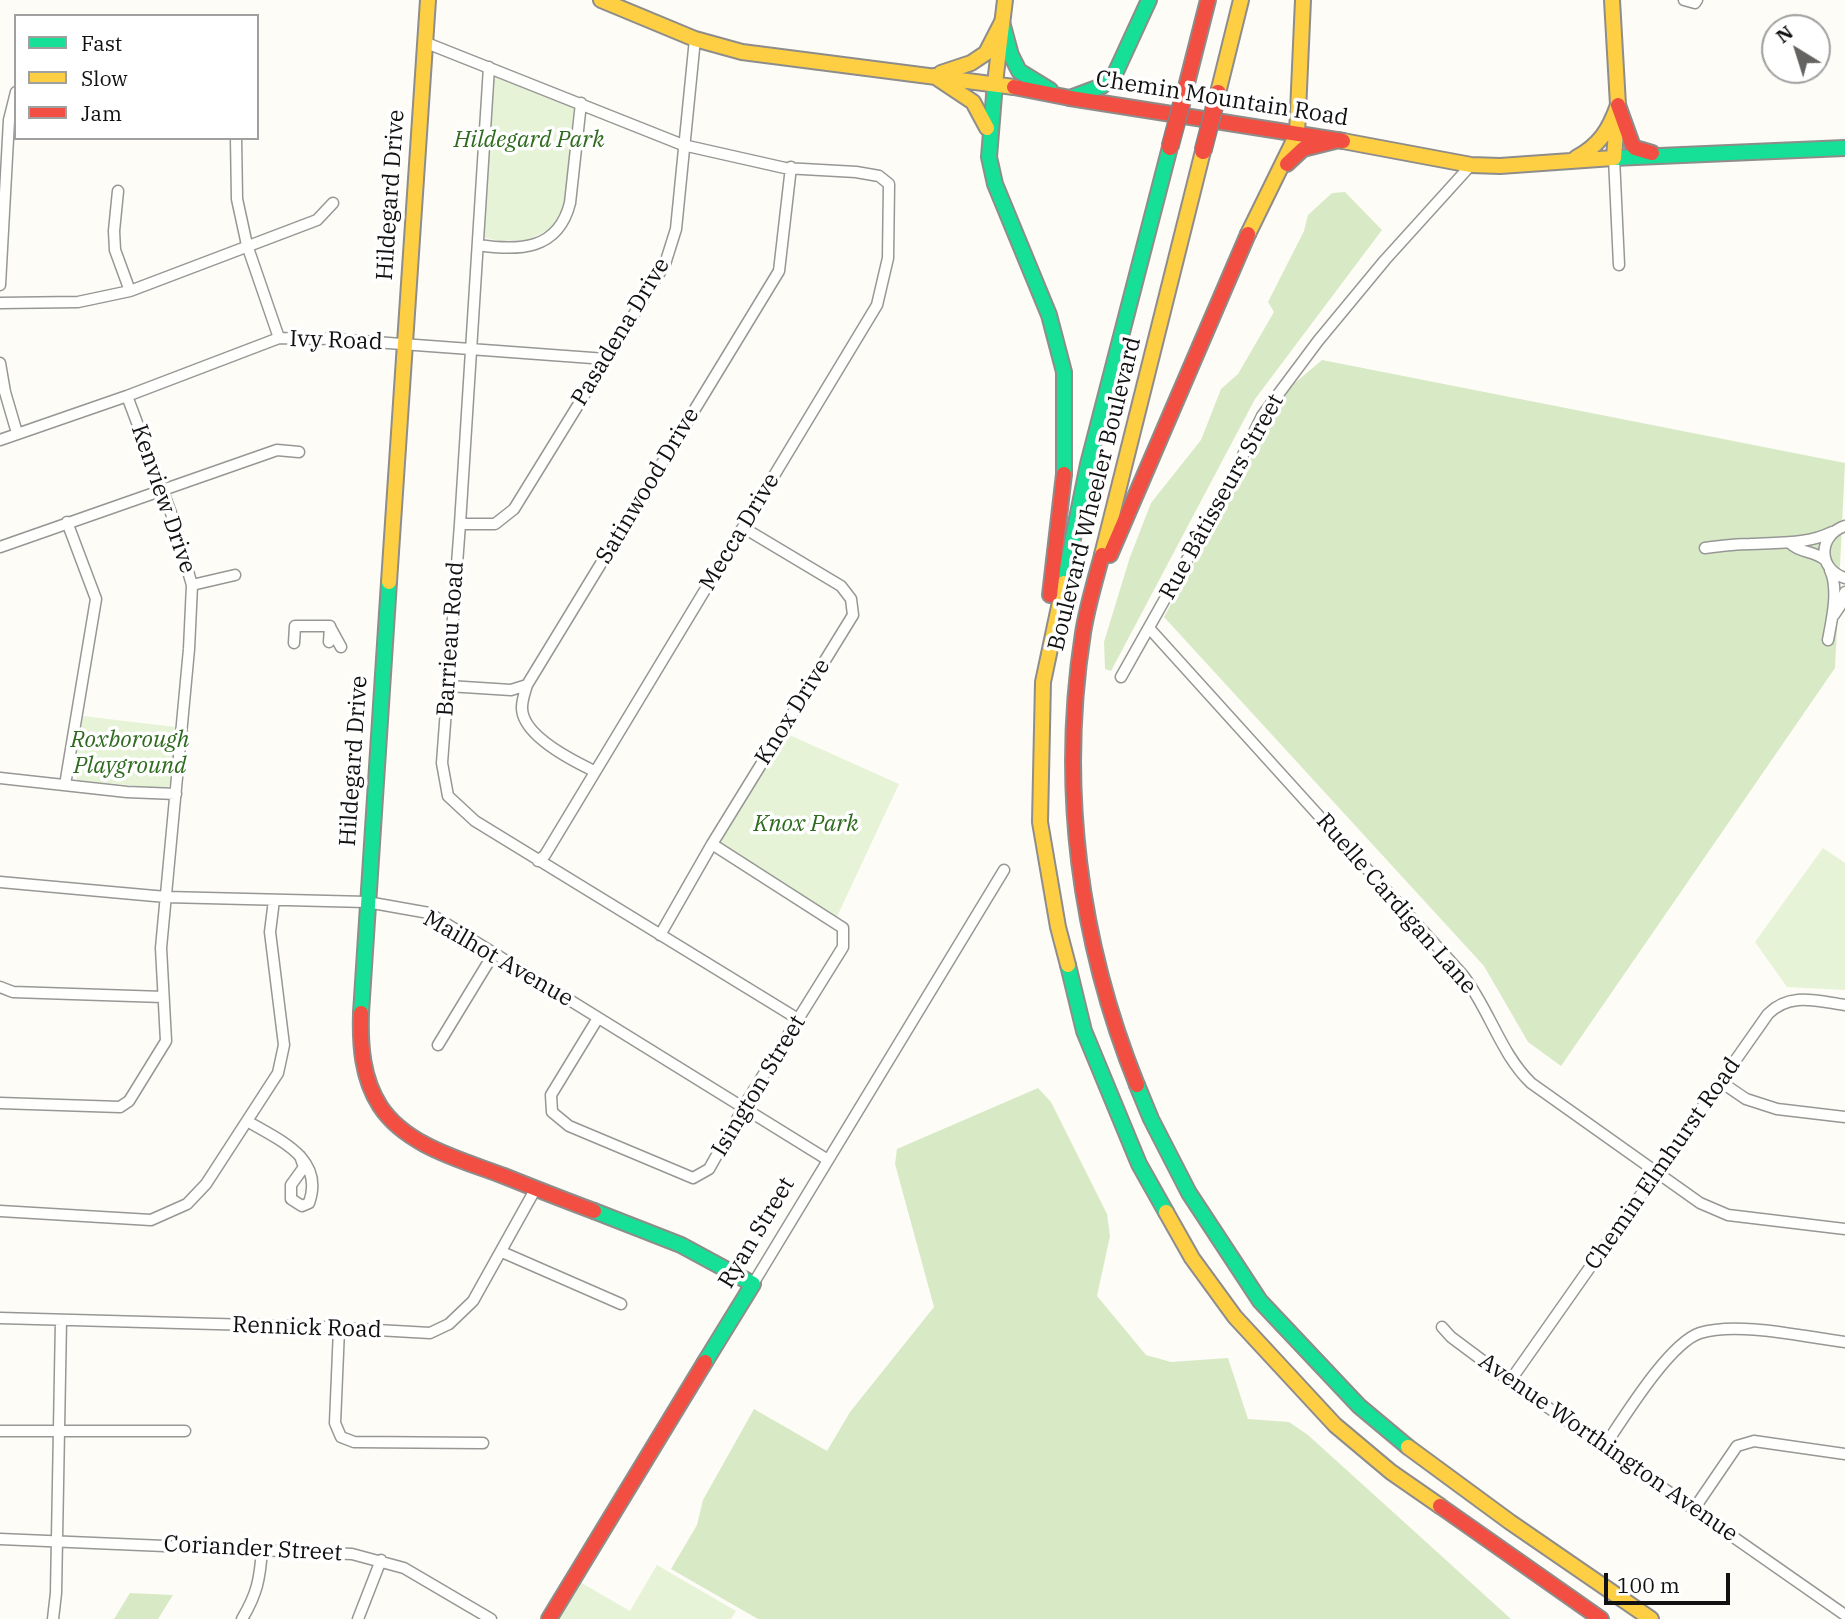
<!DOCTYPE html>
<html>
<head>
<meta charset="utf-8">
<style>
  body { margin:0 }
  #map { position:relative; width:1845px; height:1619px; overflow:hidden; background:#fdfcf7; font-family:"IBM Plex Serif",serif }
  canvas { display:block }
  .legend { position:absolute; left:14px; top:14px; width:245px; height:126px; box-sizing:border-box; background:#fff; border:2px solid #a0a0a0; margin:0; padding:9px 12px; list-style:none; font-size:21px; color:#111 }
  .legend li { display:flex; align-items:center; gap:14px; height:35px }
  .legend b { width:35px; border:2px solid #a0a0a0 }
  .north { position:absolute; left:1761px; top:14px; width:70px; height:70px; box-sizing:border-box; background:#fff; border:2px solid #a0a0a0; border-radius:50%; rotate:322deg; font-size:19px; font-weight:700; line-height:28px; text-align:center; color:#111 }
  .north::after { content:''; display:block; margin:auto; width:24px; height:32px; background:#646362; clip-path:polygon(50% 0,100% 100%,50% 72%,0 100%) }
  .scale { position:absolute; left:1604px; top:1573px; width:126px; height:32px; box-sizing:border-box; border:4px solid #111; border-top:0; padding-left:9px; font-size:21px; line-height:24px; white-space:nowrap; color:#111; -webkit-text-stroke:5px #fff; paint-order:stroke }
</style>
</head>
<body>
<div id="map">
<canvas width="1845" height="1619"></canvas>
<ul class="legend">
<li><b style="height:9px;background:#16e098"></b>Fast</li>
<li><b style="height:9px;background:#ffcf43"></b>Slow</li>
<li><b style="height:9px;background:#f24e42"></b>Jam</li>
</ul>
<div class="north">N</div>
<div class="scale">100 m</div>
</div>
<script>
const g = document.querySelector('canvas').getContext('2d');
g.lineJoin = 'round';
function fill(path, color) { g.fillStyle = color; g.fill(path, 'evenodd'); }
function strokePath(path, color, width, dash) { g.strokeStyle = color; g.lineWidth = width; g.lineCap = dash ? 'butt' : 'round'; g.setLineDash(dash || []); g.stroke(path); }
function label(font, color, halo, rows, align = 'center') {
  g.font = font + ' "IBM Plex Serif",serif'; g.lineWidth = 7; g.setLineDash([]); g.textBaseline = 'middle'; g.strokeStyle = halo; g.fillStyle = color; for (const [text, x, y, turn = 0] of rows) {
    g.save(); g.translate(x, y); g.rotate((+turn || 0) * Math.PI / 180); g.textAlign = isNaN(turn) ? turn : align; if (halo) g.strokeText(text, 0, 0); g.fillText(text, 0, 0); g.restore();
  }
}
fill(new Path2D(`
  M492,72l82,33 -9,97 -7,16 -8,11 -22,11 -29,1 -17,-4z
  M83,716l92,11 -4,56 -3,4 -10,1 -81,-8 -2,-8z
  M785,733l114,51 -65,139 -122,-79z
  M1823,848l22,15v127l-58,-3 -32,-45z
  M657,1565l79,46 -5,8h-173l22,-37 50,29z`), '#e7f3d7');
fill(new Path2D(`
  M1345,192l37,38 -127,169 -144,272 -6,-2 -1,-27 26,-85 21,-54 50,-63 20,-51 17,-15 36,-62 -6,-10 36,-71 4,-16 24,-22z
  M1322,360l523,103 -10,205 -274,398 -33,-24 -44,-76 -320,-349 125,-229z
  M1038,1088l13,14 56,112 3,22 -13,60 49,59 25,7 57,-4 20,61 41,3 19,13 203,184h-753l-87,-50 26,-44 6,-25 51,-91 73,42 23,-39 84,-105 -39,-143 2,-15z
  M130,1593l43,2 -15,24h-44z`), '#d8eac5');
const street = new Path2D(`
  M1684,0l11,3 2,-3
  M424,42l259,103 102,23 71,4 23,4 10,8 -1,74 -11,47 -332,550 -7,6
  M489,67l-29,457 -18,239 6,33 27,25 323,198
  M236,138l1,61 10,46 32,93
  M1614,158l5,107
  M118,191l-4,40 1,19 15,41
  M478,245c40,6 80,6 92,-42l11,-100
  M0,285l9,-165 7,-28
  M0,303l78,-1 52,-11 187,-71 16,-17
  M0,363l5,29 12,41
  M0,440l127,-44 152,-58 55,1 272,20
  M460,524h35l19,-15 151,-245 11,-35 19,-190
  M1845,526c-27,9 -28,43 0,52
  M1791,544c9,9 24,7 34,16
  M0,547l277,-97 22,2
  M1705,548c15,-2 30,-4 45,-4 28,-2 56,1 82,-12
  M192,585l43,-10
  M1834,615l6,-9 5,-14
  M330,627l11,20
  M1149,628l313,346c27,34 38,79 69,109l169,120 28,12 117,14
  M1828,640c4,-21 11,-51 2,-70
  M294,643l1,-17h35l-1,16
  M1121,677l103,-183 38,-78 56,-75 67,-81 86,-95
  M448,686l63,4 16,-5
  M594,771c-21,-10 -73,-36 -72,-64 0,-7 3,-15 5,-22l252,-414 12,-104
  M0,778l127,14 49,2
  M65,785l31,-186 -29,-77
  M0,882l166,15 201,5 62,11 399,247
  M660,935l52,-91 141,-229 -2,-16 -10,-13 -97,-58
  M0,987l13,5 150,5
  M598,1018l-47,77 1,17 17,14 124,52 16,-9 40,-71 94,-151v-19l-131,-84
  M438,1045l56,-92
  M1721,1082l25,17 31,10 68,8
  M0,1103l120,4 9,-6 37,-60 -5,-93 28,-299 3,-64 -21,-72 -44,-117
  M247,1121c32,19 78,37 62,82l-7,3 -11,-7v-14l13,-18 -4,-11
  M0,1211l151,9 36,-16 19,-20 72,-111 6,-28 -14,-113 4,-32
  M502,1252l119,52
  M753,1284l251,-414
  M0,1318l324,9 106,6 19,-9 24,-23 63,-113
  M1442,1327l9,10 59,44 335,234
  M339,1329l-4,94 6,14 13,5 129,1
  M1510,1381l258,-367c22,-22 48,-13 77,-9
  M0,1431h185
  M1604,1447c19,-28 65,-104 96,-114 38,-12 105,4 145,9
  M1694,1509l43,-63 17,-5 91,13
  M0,1539l352,15 52,14 87,51
  M53,1619l3,-26 5,-273
  M242,1619c15,-25 18,-40 20,-70
  M358,1619l23,-59`);
const fast = new Path2D(`
  M1002,22l9,33 8,16 31,19
  M995,83l-6,74 6,27 54,131 15,57v102
  M1070,98l32,-12 12,-10 35,-76
  M1613,158l232,-10
  M1064,583l24,-119 82,-317
  M1068,965l16,66 55,133 27,48
  M361,1013l28,-431
  M1137,1085l14,34 38,74 71,108 99,105 49,41
  M594,1211l87,34 72,39 -48,78`);
const slow = new Path2D(`
  M601,0l94,39 47,13 272,35
  M1612,0l6,105 -4,53
  M941,73l30,-10 15,-10 16,-31
  M934,76l39,26 14,26
  M995,83l10,-83
  M1218,93l23,-93
  M1343,141l128,24 29,1 113,-8
  M1576,158c24,-13 33,-28 42,-53
  M1248,234l49,-100 6,-134
  M1102,555l101,-404
  M389,582l39,-582
  M1064,583l-21,99 -3,140 18,105 10,38
  M1166,1212l26,46 43,59 100,108 56,47 49,34
  M1408,1447l102,75 141,97`);
const jam = new Path2D(`
  M1014,87l56,11 273,43
  M1186,87l22,-87
  M1618,105l14,39 3,4 17,5
  M1287,164l16,-15 36,-9
  M1102,555c-7,26 -15,52 -19,78 -24,154 -4,308 54,452
  M1110,555l138,-321
  M1050,595l14,-121
  M361,1013c-1,32 1,65 19,93 26,40 82,54 124,70 30,12 60,24 90,35
  M1440,1506l161,113
  M549,1619l156,-257`);
strokePath(street, '#979795', 13);
strokePath(fast, '#8e8d8b', 18);
strokePath(slow, '#8e8d8b', 18);
strokePath(jam, '#8e8d8b', 18);
strokePath(street, '#fffffe', 10);
strokePath(fast, '#16e098', 14);
strokePath(slow, '#ffcf43', 14);
strokePath(jam, '#f24e42', 14);
const jamBridge = new Path2D(`
  M1170,147l16,-60
  M1203,151l15,-58`);
strokePath(jamBridge, '#858482', 19, []);
strokePath(jamBridge, '#f24e42', 16);
label('23px', '#111', '#fff', [
  ["Chemin Mountain Road",1222,99,9],
  ["Hildegard Drive",391,195,-86],
  ["Pasadena Drive",621,332,-59],
  ["Ivy Road",336,341,2],
  ["Satinwood Drive",648,486,-59],
  ["Boulevard Wheeler Boulevard",1095,494,-76],
  ["Rue Bâtisseurs Street",1222,497,-61],
  ["Kenview Drive",163,499,71],
  ["Mecca Drive",740,532,-59],
  ["Barrieau Road",451,639,-86],
  ["Knox Drive",793,712,-58],
  ["Hildegard Drive",354,761,-86],
  ["Ruelle Cardigan Lane",1396,904,49],
  ["Mailhot Avenue",498,959,30],
  ["Isington Street",759,1086,-59],
  ["Chemin Elmhurst Road",1663,1164,-55],
  ["Ryan Street",757,1233,-59],
  ["Rennick Road",307,1328,2],
  ["Avenue Worthington Avenue",1608,1448,35],
  ["Coriander Street",253,1549,3]
]);
label('italic 23px', '#2f6b1f', '#fff', [
  ["Hildegard Park",529,140],
  ["Roxborough",130,740],
  ["Playground",130,766],
  ["Knox Park",806,824]
]);
</script>
</body>
</html>
